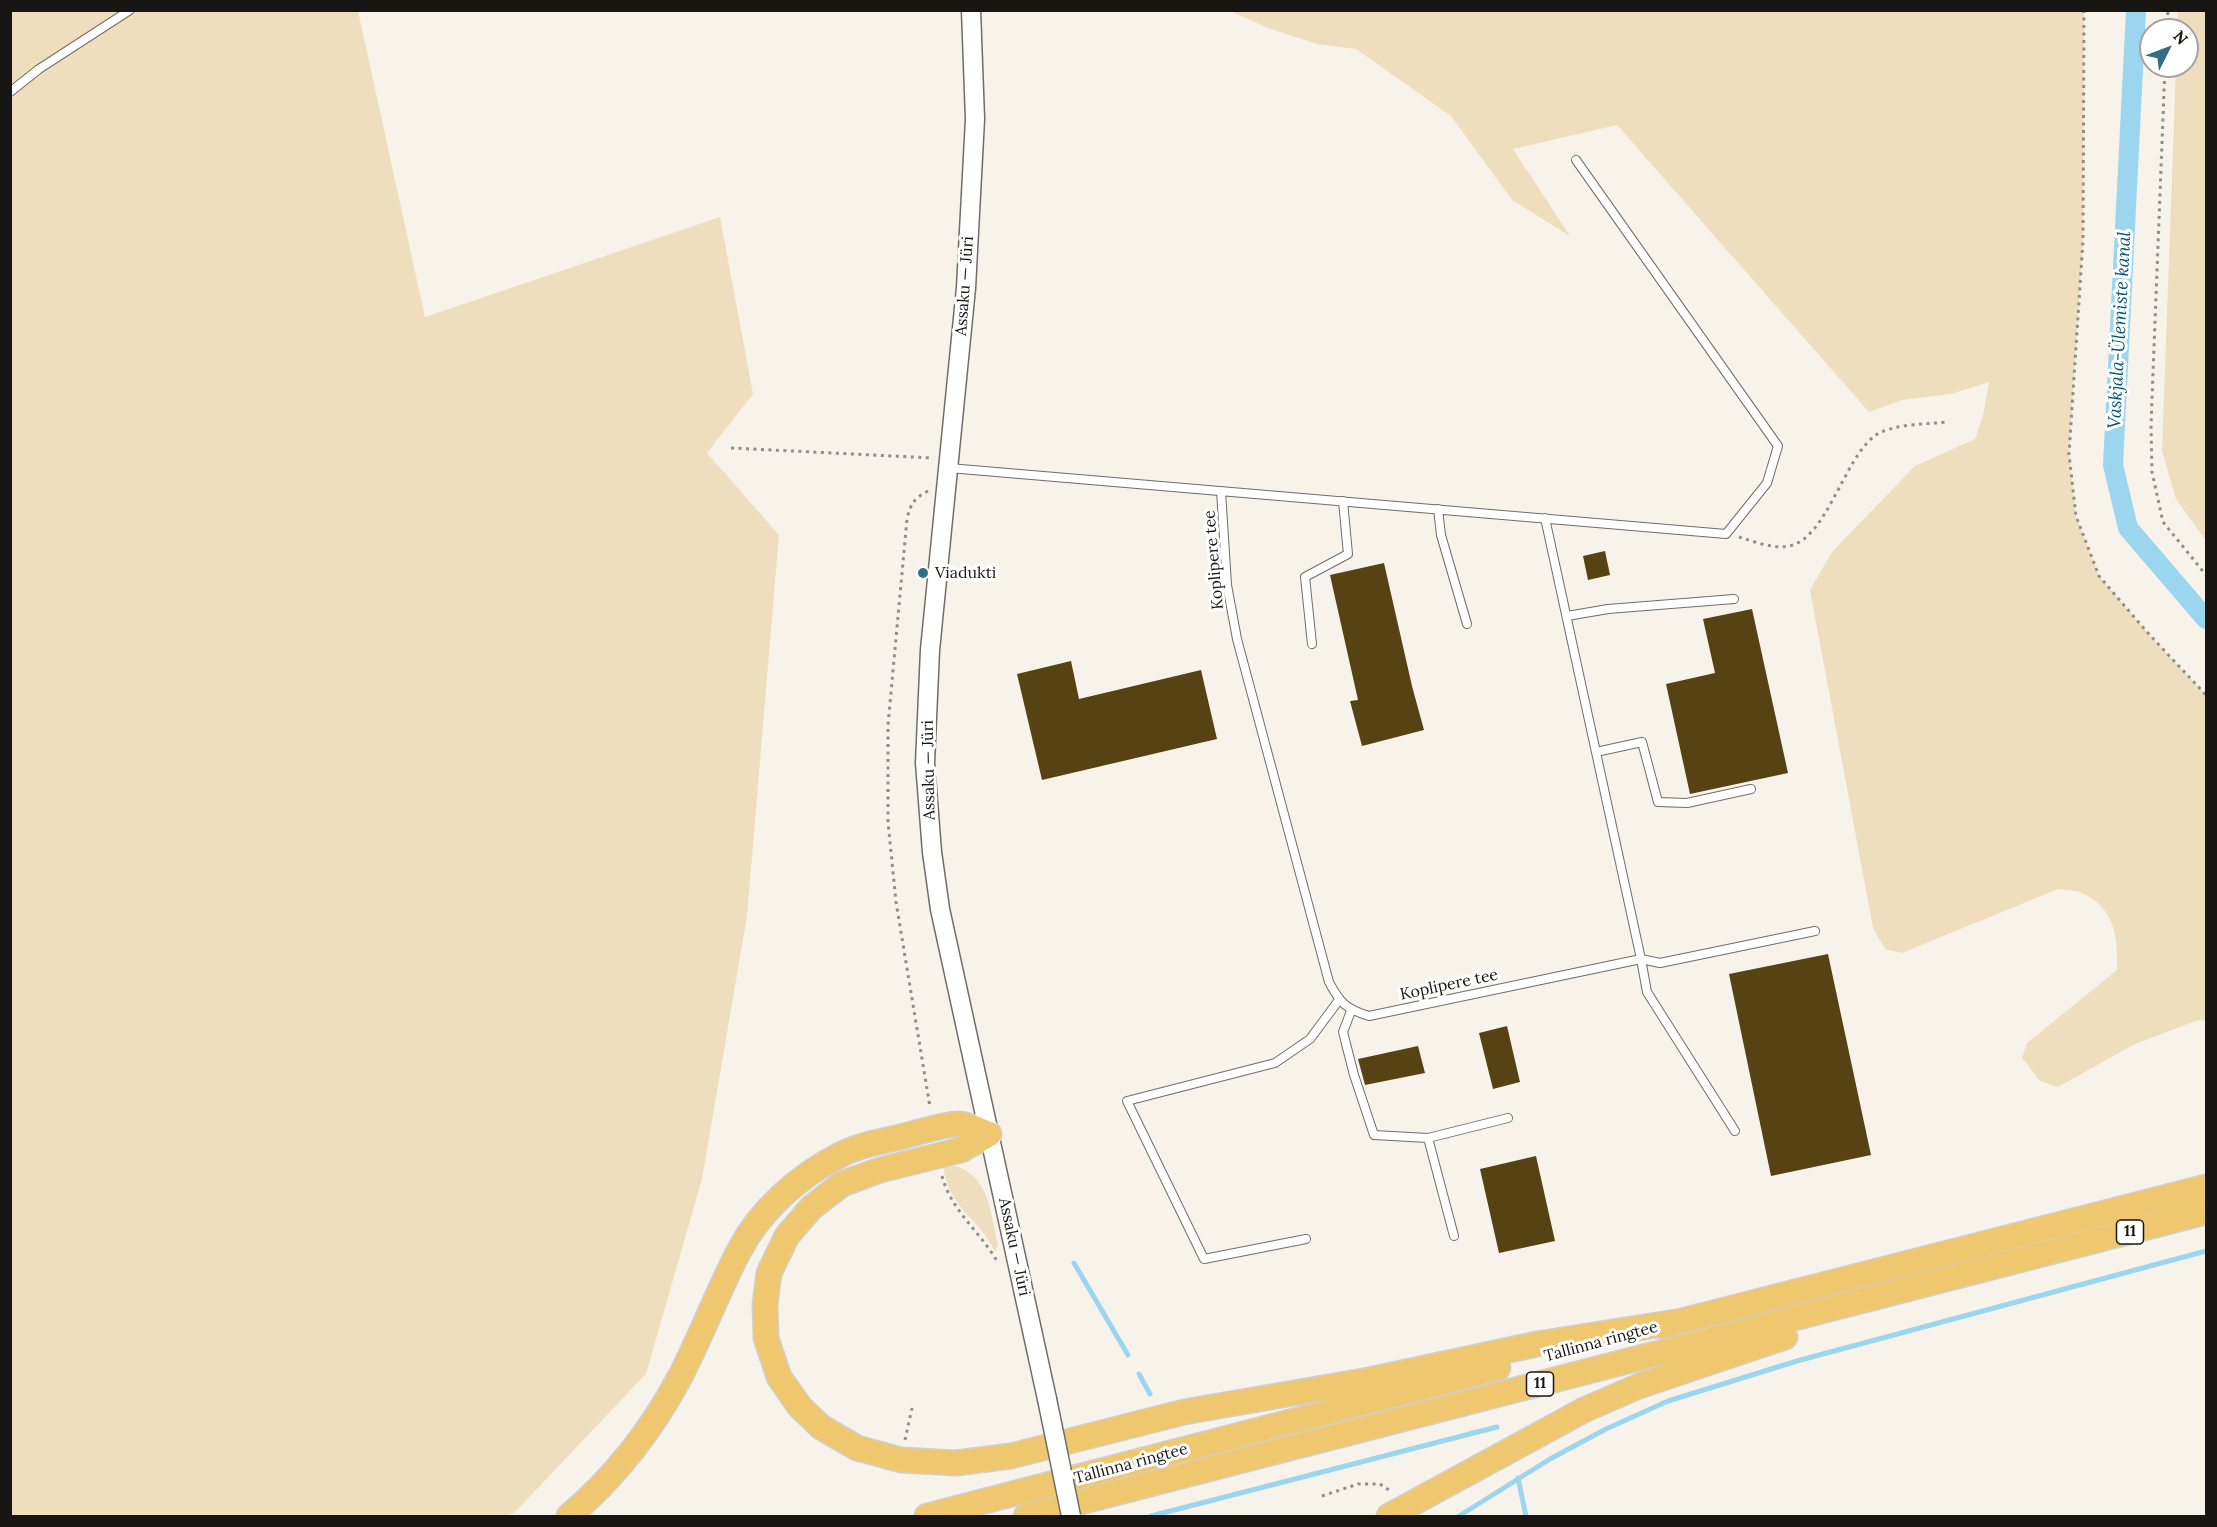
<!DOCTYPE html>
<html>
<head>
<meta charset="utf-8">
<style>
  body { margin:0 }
  #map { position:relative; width:2217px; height:1527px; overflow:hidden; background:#f7f3eb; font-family:Lora,serif }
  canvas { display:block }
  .frame { position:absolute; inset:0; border:12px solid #171613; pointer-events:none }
  .north { position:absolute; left:2139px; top:18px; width:60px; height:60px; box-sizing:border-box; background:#fff; border:2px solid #a2a2a1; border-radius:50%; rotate:48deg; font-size:16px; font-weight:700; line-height:24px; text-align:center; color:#171613 }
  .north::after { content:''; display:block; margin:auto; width:21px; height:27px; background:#326e85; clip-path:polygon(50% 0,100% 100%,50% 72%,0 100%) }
</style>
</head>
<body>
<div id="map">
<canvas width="2217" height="1527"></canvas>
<div class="frame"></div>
<div class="north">N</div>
</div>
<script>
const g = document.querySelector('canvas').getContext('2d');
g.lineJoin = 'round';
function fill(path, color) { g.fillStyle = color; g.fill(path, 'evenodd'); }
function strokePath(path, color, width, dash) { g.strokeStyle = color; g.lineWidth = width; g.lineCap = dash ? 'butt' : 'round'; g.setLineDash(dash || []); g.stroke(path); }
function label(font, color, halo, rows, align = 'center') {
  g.font = font + ' Lora,serif'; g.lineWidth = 6; g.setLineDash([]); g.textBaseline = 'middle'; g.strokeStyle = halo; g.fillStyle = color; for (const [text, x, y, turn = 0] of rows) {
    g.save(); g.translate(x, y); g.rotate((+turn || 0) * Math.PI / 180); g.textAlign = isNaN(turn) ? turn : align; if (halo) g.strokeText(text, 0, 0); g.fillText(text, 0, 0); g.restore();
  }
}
fill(new Path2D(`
  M10,11h348l67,306 295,-100 33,177 -46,59 72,82 -32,381 -45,263 -56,195 -132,139 -11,3h-492z
  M1230,11h854l-1,229 -14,214 7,62 23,60 48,56 59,63v326l-8,-1 -65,25 -75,42 -18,-6 -18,-23 5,-15 90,-73c0,-31 0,-58 -31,-75 -7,-5 -20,-5 -28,-6l-156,64 -17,-4 -12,-21 -63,-338 22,-38 83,-86 60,-27 8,-23 6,-34 -38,12 -49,6 -33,12 -252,-287 -104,24 57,87 -58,-36 -61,-84 -95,-67 -39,-5 -46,-15z
  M2178,11h28v530l-30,-42 -14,-48 14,-385h11v-36h-10z
  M951,1165c39,8 39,48 47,80l-3,7c-16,-35 -44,-40 -52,-85z`), '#eedebe');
strokePath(new Path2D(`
  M1074,1263l54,92
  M1139,1374l11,20
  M1518,1478l8,38
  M1151,1516l346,-89
  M1459,1516l91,-57 56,-30 62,-28 129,-40 409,-110`), '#9bd6ee', 5);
strokePath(new Path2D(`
  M2136,10l-23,455 15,63 78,91`), '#9bd6ee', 20);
fill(new Path2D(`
  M1605,551l5,24 -22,5 -5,-24z
  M1384,563l28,123 12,44 -62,16 -12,-45 8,-1 -28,-125z
  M1752,609l36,164 -98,21 -24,-110 49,-11 -12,-54z
  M1071,661l8,38 122,-29 16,69 -175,41 -25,-106z
  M1828,954l43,201 -100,21 -42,-202z
  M1507,1026l13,56 -27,7 -14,-56z
  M1418,1046l7,27 -60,12 -7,-26z
  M1536,1156l19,85 -56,12 -19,-84z`), '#564213');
const service = new Path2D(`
  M10,92l29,-23 91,-59
  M949,468l777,66 41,-51 11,-37 -202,-286
  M1221,491l6,94 10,54 92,343c11,21 17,27 40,34l272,-57 -96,-441
  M1438,509l3,26 26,89
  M1567,616l41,-7 126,-10
  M1312,644l-7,-67 43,-23 -5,-53
  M1596,752l46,-10 16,60 29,1 64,-14
  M1351,1011l-8,21 11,43 20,60 54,3 26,98
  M1735,1131l-88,-139 -6,-33 19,4 155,-32
  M1428,1138l80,-20
  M1306,1239l-102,20 -77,-158 148,-38 35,-24 29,-39`);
const tertiary = new Path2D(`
  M971,10l4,109 -9,169 -36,362 -5,113 7,89 8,57 107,490`);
const trunk = new Path2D(`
  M989,1134l-28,16 -81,20 -38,14 -31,24 -24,28 -18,37 -4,32 1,33 13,39 21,30 21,20 36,21 44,12 55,3 55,-7 173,-44 185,-32 168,-36 139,-22
  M1662,1326l544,-139
  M569,1516c45,-38 84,-88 112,-141 21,-41 37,-84 58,-124 21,-41 60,-75 101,-96 17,-9 37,-13 56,-17 18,-4 46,-14 63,-14 9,0 21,7 30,10
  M927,1516l571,-148
  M1026,1516l1180,-304
  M1389,1516l195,-106 55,-24 146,-49`);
strokePath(service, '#706d66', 10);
strokePath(tertiary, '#706d66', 21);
strokePath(trunk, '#d1d0d0', 27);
strokePath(new Path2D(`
  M2084,10l-1,230 -14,214 7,62 23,60 48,56 59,63
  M2167,30l1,-20
  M2165,66l-14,359 1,47 11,50 43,53
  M731,448l202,10
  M928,491c-14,7 -18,14 -21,28l-19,206v97l8,80 34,205
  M1739,537c16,5 34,12 50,9 38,-7 55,-89 87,-111 16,-11 52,-11 72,-13
  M942,1176c9,35 39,56 56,87
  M905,1440l7,-32
  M1322,1496l36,-12h22l12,8`), '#908e88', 3, [3, 4.5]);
strokePath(service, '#fff', 8);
strokePath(tertiary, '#fff', 18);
strokePath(trunk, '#eec76f', 24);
const tertiaryBridge = new Path2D(`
  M1047,1399l24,117`);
strokePath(tertiaryBridge, '#706d66', 21, []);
strokePath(tertiaryBridge, '#fff', 18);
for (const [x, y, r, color] of [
  [923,573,6,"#326e85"]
]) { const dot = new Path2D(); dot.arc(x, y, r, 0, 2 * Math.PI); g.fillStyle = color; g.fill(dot); strokePath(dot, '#fff', 2); }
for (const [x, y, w] of [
  [2130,1232,27],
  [1540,1384,27]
]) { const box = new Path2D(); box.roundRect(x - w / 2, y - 12, w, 24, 4.5); g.fillStyle = '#fff'; g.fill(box); strokePath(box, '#171613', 1.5); }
label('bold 15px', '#171613', null, [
  ["11",2130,1232],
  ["11",1540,1384]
]);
label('16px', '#171613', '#fff', [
  ["Assaku — Jüri",965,286,-86],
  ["Koplipere tee",1214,560,-95],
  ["Assaku — Jüri",929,770,-91],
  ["Koplipere tee",1449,985,-12],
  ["Assaku — Jüri",1014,1247,78],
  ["Tallinna ringtee",1601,1342,-15],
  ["Tallinna ringtee",1131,1464,-15]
]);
label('16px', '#171613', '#fff', [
  ["Viadukti",935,573]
], 'left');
label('italic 18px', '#075770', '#fff', [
  ["Vaskjala-Ülemiste kanal",2120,330,-87]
]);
</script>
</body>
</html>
